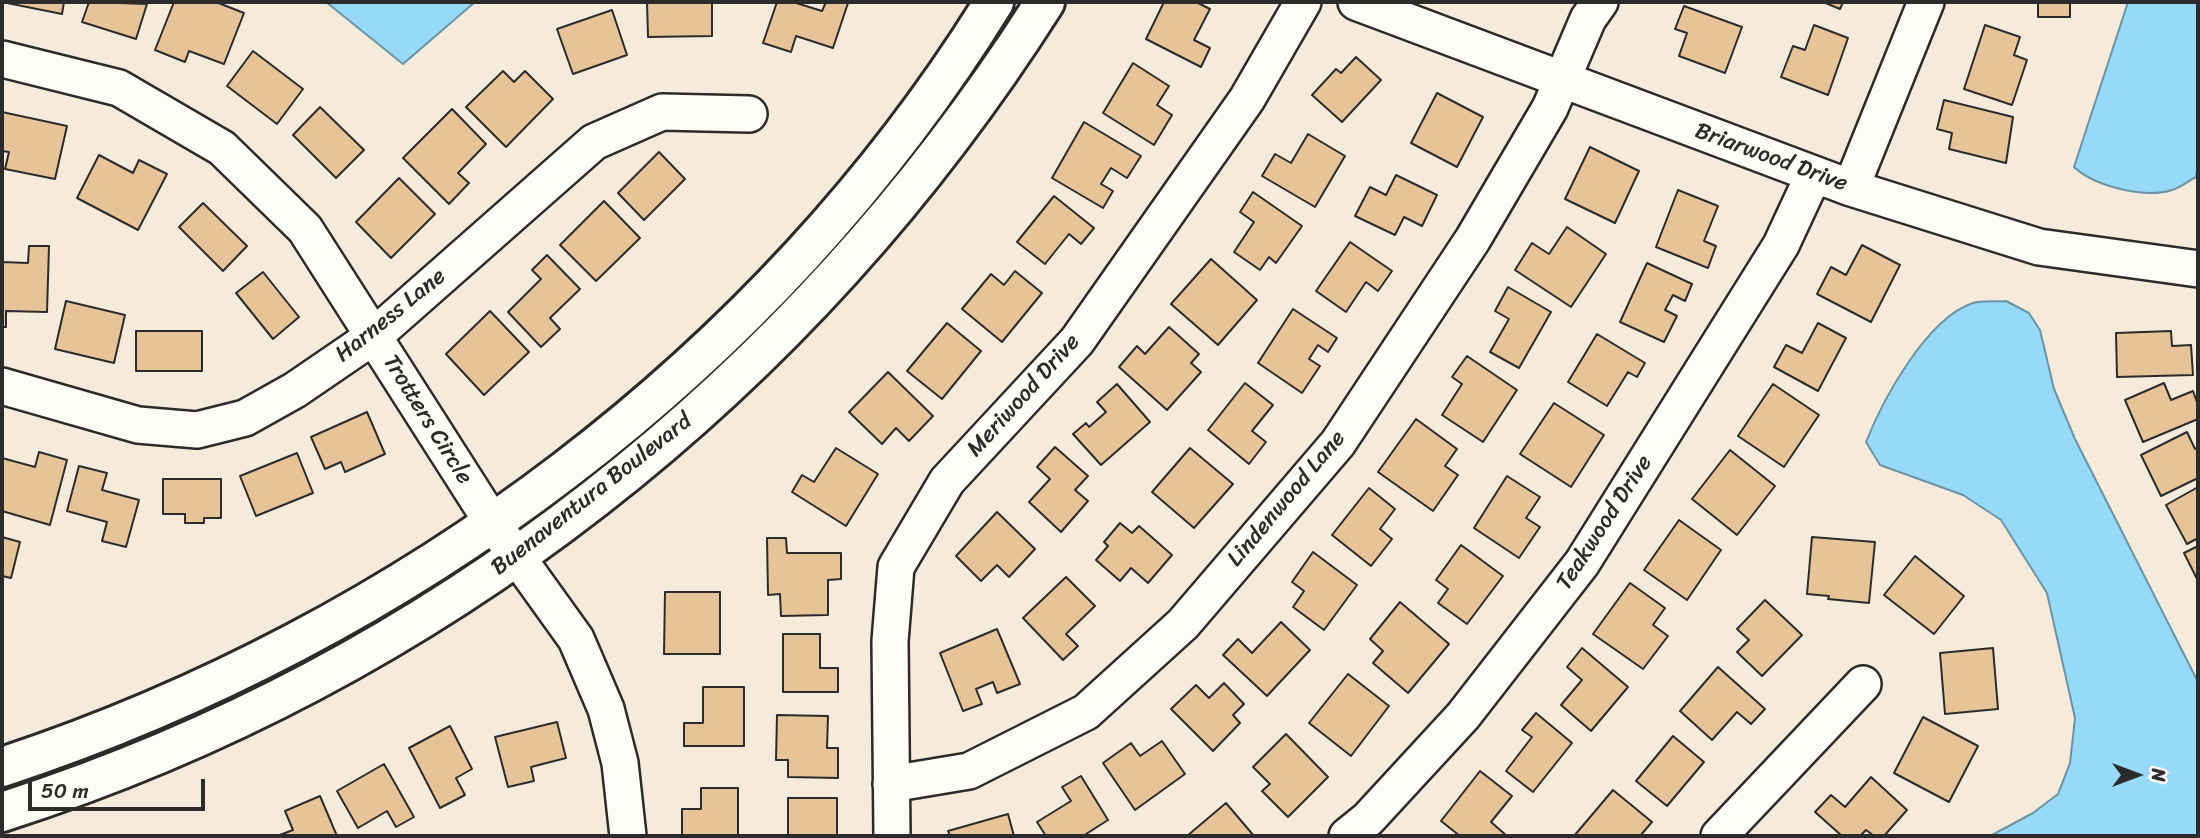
<!DOCTYPE html>
<html>
<head>
<meta charset="utf-8">
<style>
  body { margin:0 }
  #map { position:relative; width:2200px; height:838px; overflow:hidden; background:#f6ebda; font-family:Sriracha,sans-serif }
  canvas { display:block }
  .frame { position:absolute; inset:0; border:4px solid #2b2b2b; pointer-events:none }
  .north { position:absolute; left:2102px; top:740px; width:70px; height:70px; -webkit-text-stroke:5px #fdfcf7; paint-order:stroke; rotate:90deg; font-size:19px; font-weight:700; line-height:28px; text-align:center; color:#2b2b2b }
  .north::after { content:''; display:block; margin:auto; width:24px; height:32px; background:#2b2b2b; clip-path:polygon(50% 0,100% 100%,50% 72%,0 100%) }
  .scale { position:absolute; left:28px; top:779px; width:177px; height:32px; box-sizing:border-box; border:4px solid #2b2b2b; border-top:0; padding-left:9px; font-size:21px; line-height:24px; white-space:nowrap; color:#2b2b2b; -webkit-text-stroke:5px #fdfcf7; paint-order:stroke }
</style>
</head>
<body>
<div id="map">
<canvas width="2200" height="838"></canvas>
<div class="frame"></div>
<div class="north">N</div>
<div class="scale">50 m</div>
</div>
<script>
const g = document.querySelector('canvas').getContext('2d');
g.lineJoin = 'round';
function fill(path, color) { g.fillStyle = color; g.fill(path, 'evenodd'); }
function strokePath(path, color, width, dash) { g.strokeStyle = color; g.lineWidth = width; g.lineCap = dash ? 'butt' : 'round'; g.setLineDash(dash || []); g.stroke(path); }
function label(font, color, halo, rows, align = 'center') {
  g.font = font + ' Sriracha,sans-serif'; g.lineWidth = 6; g.setLineDash([]); g.textBaseline = 'middle'; g.strokeStyle = halo; g.fillStyle = color; for (const [text, x, y, turn = 0] of rows) {
    g.save(); g.translate(x, y); g.rotate((+turn || 0) * Math.PI / 180); g.textAlign = isNaN(turn) ? turn : align; if (halo) g.strokeText(text, 0, 0); g.fillText(text, 0, 0); g.restore();
  }
}
const water = new Path2D(`
  M326,2h149l-72,62z
  M2128,2h70v163l-2,12c-8,4 -16,11 -24,13 -27,9 -78,-4 -98,-23z
  M2006,301l23,12 11,17 14,59 21,50 123,243v154h-208l43,-23 25,-19 12,-31 5,-45 -28,-125 -46,-73 -38,-25 -83,-30 -14,-23c17,-43 61,-124 107,-139 9,-3 23,-1 33,-2z`);
fill(water, '#96d9f8');
strokePath(water, '#6b93a6', 2);
const building = new Path2D(`
  M2,2h62l-2,12z
  M89,2l58,2 -11,35 -54,-17z
  M174,2h42l28,11 -20,51 -35,-13 -4,11 -30,-12z
  M647,2h65v34l-64,1z
  M777,2h16l29,9 4,-9 22,1 -15,45 -37,-12 -5,16 -28,-9z
  M1164,2h32l14,7 -16,31 16,8 -9,19 -55,-28z
  M1823,2h20l-3,7z
  M2038,2h32v15h-32z
  M1684,6l58,21 -17,46 -46,-17 8,-23 -12,-4z
  M612,10l15,45 -54,19 -16,-45z
  M1814,25l34,13 -20,57 -47,-18 12,-31 12,4z
  M1985,25l35,12 -6,18 13,5 -15,45 -48,-16z
  M253,51l50,38 -26,35 -50,-38z
  M1356,57l25,23 -39,42 -30,-27 24,-26 5,4z
  M1133,63l36,23 -12,19 15,10 -18,30 -51,-32z
  M503,71l11,11 11,-11 28,28 -47,48 -40,-40z
  M1437,93l46,24 -26,50 -46,-24z
  M1944,100l69,17 -7,46 -57,-14 3,-16 -15,-4z
  M320,107l44,43 -28,28 -43,-43z
  M452,109l34,35 -28,29 11,10 -20,21 -46,-46z
  M2,112l65,14 -12,53 -50,-10 4,-17 -7,-1z
  M1084,122l57,34 -14,22 -16,-10 -10,16 12,7 -10,17 -51,-30z
  M1308,134l37,22 -30,51 -53,-31 13,-22 16,9z
  M1590,147l49,24 -24,52 -50,-24z
  M659,152l26,27 -41,41 -26,-27z
  M99,155l34,18 6,-13 28,14 -29,56 -61,-32z
  M1396,175l41,20 -15,31 -18,-9 -9,18 -40,-19 15,-29 16,8z
  M399,178l36,36 -44,44 -35,-36z
  M1678,190l40,16 -14,35 12,5 -8,22 -52,-21z
  M1253,192l49,34 -26,37 -7,-6 -9,13 -26,-18 20,-30 -14,-10z
  M1054,196l40,32 -13,16 -12,-10 -24,30 -28,-22z
  M604,201l36,37 -44,43 -36,-36z
  M203,203l44,43 -24,25 -44,-44z
  M1567,227l39,27 -35,53 -56,-37 17,-27 17,11z
  M1350,242l42,29 -14,20 -12,-9 -20,30 -30,-21z
  M1862,245l38,20 -29,57 -54,-28 14,-27 15,8z
  M29,246h20l-2,66 -41,-1v16h-4v-65l26,1z
  M547,255l33,34 -30,29 10,11 -19,18 -33,-35 33,-33 -9,-9z
  M1211,259l46,41 -39,45 -47,-41z
  M1647,263l45,21 -7,17 -12,-6 -8,15 12,6 -13,26 -44,-20z
  M1015,271l27,22 -40,49 -40,-33 29,-35 13,11z
  M263,272l36,45 -26,22 -37,-46z
  M1508,287l43,25 -32,56 -29,-16 19,-33 -14,-8z
  M66,301l59,14 -11,48 -59,-14z
  M1293,309l44,29 -9,14 -10,-7 -9,14 11,7 -18,27 -44,-30z
  M490,311l39,41 -45,43 -38,-41z
  M947,323l34,28 -39,48 -35,-28z
  M1818,323l28,15 -28,53 -44,-24 12,-22 16,8z
  M1169,327l30,27 -8,9 10,9 -34,38 -48,-43 18,-21 8,8z
  M136,331h66v40h-66z
  M2171,331l1,15 19,-1 2,30 -76,2 -1,-44z
  M1597,334l48,29 -8,14 -9,-5 -21,34 -39,-24z
  M1467,356l50,34 -34,52 -41,-27 20,-31 -10,-7z
  M888,372l45,44 -24,25 -13,-13 -14,16 -33,-32z
  M1245,383l28,22 -21,26 14,11 -17,22 -41,-34z
  M2164,383l7,17 22,-9 5,14v14l-55,23 -18,-42z
  M1117,384l33,38 -49,43 -28,-31 13,-11 3,4 17,-15 -9,-10z
  M1773,384l46,31 -35,52 -46,-31z
  M1554,403l50,32 -33,52 -51,-33z
  M367,412l18,42 -40,18 -4,-10 -16,7 -14,-32z
  M1416,419l41,30 -12,17 13,9 -25,36 -55,-39z
  M2187,432l8,17 3,-2v31l-37,18 -20,-41z
  M1055,447l33,29 -13,14 13,11 -27,31 -32,-30 21,-23 -13,-12z
  M836,448l42,26 -32,52 -54,-34 10,-17 12,7z
  M1190,448l43,36 -39,44 -42,-36z
  M1730,450l45,36 -38,49 -45,-36z
  M39,452l28,8 -17,65 -48,-14v-53l33,9z
  M297,453l16,40 -57,23 -16,-40z
  M79,466l28,7 -5,17 37,10 -13,47 -24,-6 5,-19 -40,-11z
  M1507,476l33,21 -14,21 14,9 -21,31 -45,-30z
  M163,479h58v39h-17v5h-19v-9h-22z
  M2198,487v51l-11,6 -21,-39z
  M1369,488l26,21 -15,20 12,10 -21,27 -39,-31z
  M997,512l38,37 -26,28 -12,-12 -16,16 -25,-25z
  M1679,520l42,30 -34,50 -43,-30z
  M1120,523l12,10 7,-7 33,29 -24,28 -17,-15 -11,13 -24,-21 12,-14 -4,-4z
  M2,537l18,5 -9,36 -9,-2z
  M1812,537l63,5 -6,61 -41,-4 1,-3 -22,-2z
  M767,538h19l1,15h54v26l-13,1v35l-47,1 -1,-22 -12,1z
  M1461,545l42,31 -36,48 -29,-21 10,-14 -12,-9z
  M2198,546v35l-14,-28z
  M1313,552l44,33 -33,45 -31,-23 11,-16 -12,-9z
  M1915,556l49,40 -30,38 -50,-39z
  M1066,577l29,29 -29,28 12,12 -15,14 -40,-42z
  M1630,583l35,25 -12,17 15,11 -25,33 -50,-35z
  M665,592h55v62h-56z
  M1765,600l37,35 -40,41 -25,-24 12,-12 -12,-11z
  M1400,602l49,42 -41,49 -35,-30 10,-12 -13,-12z
  M1281,622l29,28 -43,46 -44,-41 15,-16 14,14z
  M997,629l23,55 -23,9 -4,-11 -17,7 6,15 -19,7 -23,-58z
  M783,634h37v34h18v24h-55z
  M1582,648l46,39 -37,44 -30,-26 21,-25 -15,-13z
  M1993,648l5,61 -53,5 -5,-61z
  M1718,667l47,42 -14,15 -14,-12 -25,28 -32,-29z
  M1348,674l41,32 -38,50 -42,-33z
  M1224,683l20,21 -11,11 7,8 -27,28 -42,-42 25,-24 13,13z
  M703,687h41v59h-60v-23h19z
  M1536,713l36,30 -39,49 -27,-21 26,-34 -10,-7z
  M777,715l51,1 -1,32h11v30l-50,-1v-17h-12z
  M1923,717l55,29 -29,56 -55,-29z
  M557,722l9,36 -35,9 3,14 -26,6 -13,-50z
  M450,726l22,43 -16,9 9,17 -25,13 -31,-60z
  M1286,734l42,43 -40,40 -26,-26 8,-7 -17,-17z
  M1673,736l31,26 -37,44 -31,-25z
  M1162,741l23,33 -50,36 -32,-47 28,-20 9,13z
  M384,764l30,53 -18,10 -9,-16 -29,17 -21,-37z
  M1480,771l32,25 -21,26 16,14h-47l-19,-15z
  M1081,776l27,44 -25,16h-37l-9,-14 34,-21 -9,-14z
  M1871,777l36,33 -23,26h-10l-8,-6 -6,6h-18l-27,-24 16,-17 14,12z
  M701,788h37v48h-56v-27h19z
  M1613,790l39,32 -12,14h-66z
  M320,796l17,40h-60l16,-6 -8,-19z
  M788,798h49v38l-49,-1z
  M1226,803l28,33h-67z
  M1008,814l6,22h-64l-2,-5z`);
fill(building, '#e7c398');
strokePath(building, '#2b2b2b', 2);
const minor = new Path2D(`
  M1356,2l495,186 188,59 159,22
  M2,59l117,29 103,60 83,81 187,293 84,117 30,70 14,54 8,73
  M1851,188l75,-186
  M2,386l136,39 59,5 48,-12 50,-28 79,-54 220,-194 68,-30 87,2
  M891,784l78,-13 117,-59 97,-88 155,-181 135,-204 77,-131 38,-89 12,-17
  M892,836l-2,-195 6,-74 51,-86 130,-140 170,-242 56,-97
  M1347,836l21,-17 95,-103 119,-153 199,-318 33,-71
  M1719,836l144,-152`);
const major = new Path2D(`
  M2,767c401,-132 769,-404 992,-765
  M2,812c433,-139 800,-427 1043,-810`);
strokePath(minor, '#2b2b2b', 40);
strokePath(major, '#2b2b2b', 44);
strokePath(minor, '#fdfcf7', 35);
strokePath(major, '#fdfcf7', 38);
label('23px', '#2b2b2b', '#fdfcf7', [
  ["Briarwood Drive",1771,158,20],
  ["Harness Lane",391,316,-39],
  ["Meriwood Drive",1024,396,-48],
  ["Trotters Circle",427,420,58],
  ["Buenaventura Boulevard",592,495,-38],
  ["Lindenwood Lane",1287,499,-50],
  ["Teakwood Drive",1605,523,-57]
]);
</script>
</body>
</html>
